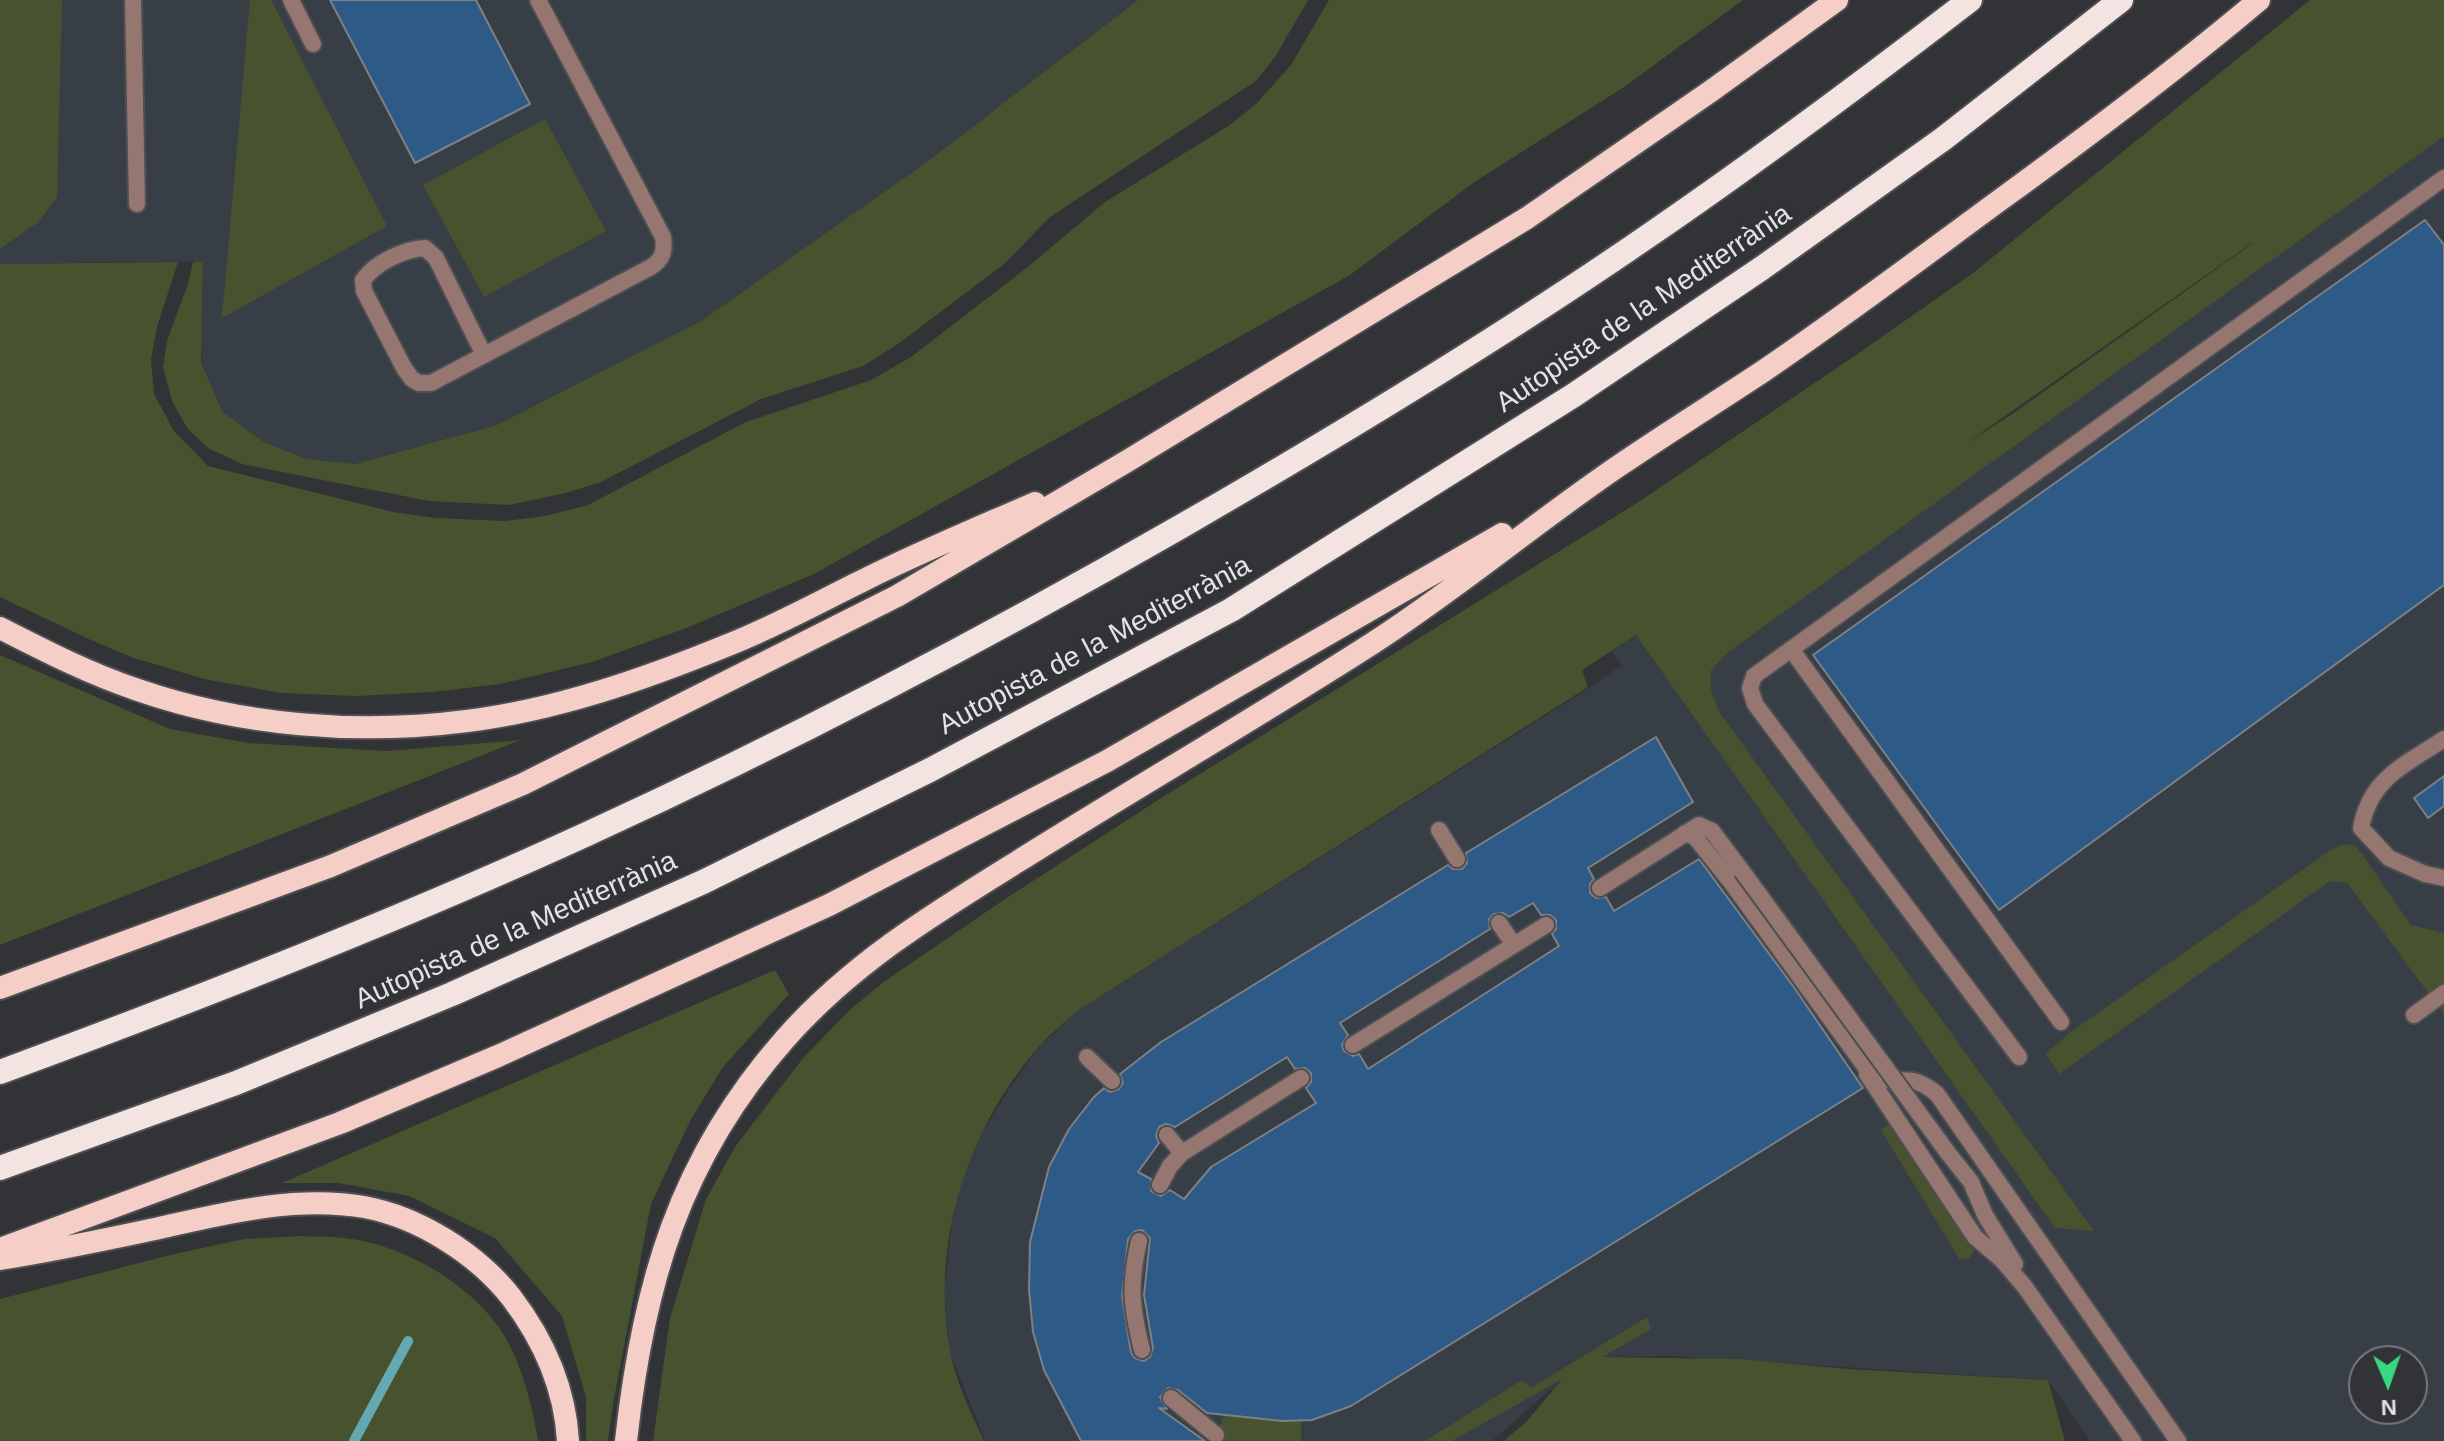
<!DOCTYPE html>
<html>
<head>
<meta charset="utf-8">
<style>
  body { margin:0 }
  #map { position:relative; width:2444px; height:1441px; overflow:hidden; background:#313336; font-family:Arial,sans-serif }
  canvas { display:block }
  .north { position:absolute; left:2348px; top:1345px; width:80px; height:80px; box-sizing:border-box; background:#313336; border:2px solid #78797c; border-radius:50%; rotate:178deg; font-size:22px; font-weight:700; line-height:32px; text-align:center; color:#e2e3e5 }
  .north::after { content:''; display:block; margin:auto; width:28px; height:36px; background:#37d880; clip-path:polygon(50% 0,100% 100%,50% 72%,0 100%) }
</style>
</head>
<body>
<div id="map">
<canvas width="2444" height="1441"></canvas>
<div class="north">N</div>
</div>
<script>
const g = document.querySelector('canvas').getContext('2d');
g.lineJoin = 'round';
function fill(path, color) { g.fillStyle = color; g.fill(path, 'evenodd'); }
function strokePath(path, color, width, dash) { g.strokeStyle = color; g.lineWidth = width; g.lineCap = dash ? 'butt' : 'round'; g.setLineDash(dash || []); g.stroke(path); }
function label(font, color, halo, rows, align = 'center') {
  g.font = font + ' Arial,sans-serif'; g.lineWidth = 6; g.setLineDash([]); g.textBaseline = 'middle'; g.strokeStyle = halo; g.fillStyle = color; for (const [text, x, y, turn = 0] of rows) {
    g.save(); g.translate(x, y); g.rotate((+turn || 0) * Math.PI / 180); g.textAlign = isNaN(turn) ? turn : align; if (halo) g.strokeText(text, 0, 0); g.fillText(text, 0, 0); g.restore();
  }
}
fill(new Path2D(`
  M0,0h1138l-210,161 -227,160 -92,50 -112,54 -142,39 -48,-5 -43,-17 -42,-31 -21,-49 2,-101 -203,3z
  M2444,105v1336h-354l-42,-61 -379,-24 -69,1 -35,20 -73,64h-507l-35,-89 -6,-55 10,-94 21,-59 32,-52 30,-43 40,-38 512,-323 33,-23 -11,-14 26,-16 301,-173 73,-47 390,-276zM2364,1361h48v48h-48z`), '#373e45');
fill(new Path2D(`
  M0,0h62l-5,197 -19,25 -38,27z
  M250,0h21l116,226 -165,92z
  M1138,0h170l-33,57 -19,24 -206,136 -46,47 -106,80 -35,22 -102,33 -160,83 -35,11 -57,12 -80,-4 -187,-37 -34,-16 -21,-20 -15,-27 -9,-34 4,-26 21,-57 5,-22 10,-1 -2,101 21,49 42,31 43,17 48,5 142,-39 204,-104 227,-160z
  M1329,0h414l-119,87 -148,94 -126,94 -536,299 -125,53 -97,35 -92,22 -67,8 -76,4 -76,-3 -77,-14 -70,-21 -43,-18 -91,-43v-333l178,-2 -21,65 -6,32 3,35 20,37 34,35 185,46 43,6 69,3 40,-5 43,-11 158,-83 125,-42 40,-23 118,-91 76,-64 125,-77 27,-22 34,-38z
  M2310,0h134v136l-717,517 -16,17v19l7,21 376,521 -39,-3 -419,-593 -54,35 6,17 -511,324c-13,12 -28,24 -40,38 -71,83 -106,193 -87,301 5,31 21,62 34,91h-331l17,-123 36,-119 29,-52 68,-89 49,-50 33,-27 120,-82 161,-104 471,-292 219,-148 117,-82zM2253,243l-242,172 -46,29 287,-201z
  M545,119l61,112 -122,66 -61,-112z
  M0,655l170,74 78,14 140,8 133,-11 -521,205z
  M2347,844l10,3 54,78 33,8v81l-97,-131 -17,-2 -271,193 -13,-20 22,-20 267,-187z
  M775,970l14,24 -66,73 -32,52 -40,85 -38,200 -5,37h-22v-44l-24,-81 -67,-78 -86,-42 -70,-13h-57z
  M1890,1123l84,127 -4,8 -10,2 -79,-130z
  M302,1236c16,1 33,0 49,3 61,8 137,55 162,113 13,29 20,58 25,89h-538v-142l170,-44 74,-16z
  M1647,1317l4,12 -49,28 136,2 109,10 201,11 17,61h-561l23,-20 35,-42 -110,62h-27l97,-61 9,8z
  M1227,1409l16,8 58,3v21h-91l6,-6z`), '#47532e');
strokePath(new Path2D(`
  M354,1441l54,-100`), '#64a9b1', 10);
const building = new Path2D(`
  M330,0h146l54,104 -115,59z
  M2425,220l19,25v340l-445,325 -186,-255z
  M1656,737l37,65 -105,66 6,11 -4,5v9l6,5 10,-1 8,14 85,-52 94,127 70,102 -512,318 -39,14 -30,1 -75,-8 -29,-23 -10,-2 -8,9 7,12 -8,-1 46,33h-124l-37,-71 -11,-38 -4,-42 1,-48 19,-75 20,-38 24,-31 11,-10 6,4 9,-3 4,-6 -3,-9 41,-32 287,-177 5,4h9l5,-6 -1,-10zM1533,903l8,12h9l6,5v9l-4,5 7,12 -191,123 -9,-15 -6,2 -9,-5 -2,-6 6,-10 -8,-12 150,-94 -1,-10 5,-5 9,-1 6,4zM1287,1057l8,12 10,-1 6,5v9l-5,6 10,15 -105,64 -27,32 -14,-9 -9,6 -10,-5v-12l-13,-7 21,-29 -3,-7 3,-9 7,-3 9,3zM1142,1230l8,8 -6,57 9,53 -3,9 -6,4 -9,-3 -4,-5 -9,-57 6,-57 7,-8z
  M2444,776v30l-16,12 -14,-20z`);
fill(building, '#2e5a88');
strokePath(building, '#7e8084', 2);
const service = new Path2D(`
  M133,0l4,204
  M291,0l22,44
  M484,355l-48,-97 -11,-10c-21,1 -50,15 -62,32l1,11 40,77 8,11 7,4h12l220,-116c12,-8 14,-16 12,-30l-125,-237
  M1791,649l270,373
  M2444,739c-39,26 -74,39 -83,89l28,30 36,16 19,4
  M1439,830l18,29
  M1685,833l10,4 36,45 141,194c29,11 36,-6 65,18l241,347
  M1600,888l99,-63 13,6 30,40
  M1499,923l15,22
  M2414,1015l30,-22
  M1353,1045l193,-120
  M1087,1057l25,24
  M2019,1057l-264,-353 -5,-16 4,-12 690,-498
  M1867,1074l108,163 27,23 23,27 108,154
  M1167,1135l15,18 119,-75
  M1948,1153l23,29 14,33 30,49
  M1160,1185l10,-19 12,-13
  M1139,1241c-10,44 -8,65 3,109
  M1171,1398l45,37`);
const trunk = new Path2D(`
  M0,628c45,23 90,46 138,62 104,36 220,45 329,31 89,-11 178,-42 261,-76 46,-18 91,-43 136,-65 56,-28 114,-52 171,-77
  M0,988l331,-122 192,-82 374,-188 227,-133 403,-245 184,-127 126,-91
  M0,1249l340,-126 158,-67 331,-151 278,-144 395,-227
  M0,1259c52,-8 103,-19 155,-30 67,-15 139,-34 209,-22 55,10 113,47 147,90 32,42 54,91 57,144
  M626,1441c17,-156 53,-282 159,-402 66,-75 148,-125 232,-177 118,-74 239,-144 356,-219 85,-55 163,-121 247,-178 47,-32 95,-62 142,-93 81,-55 159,-114 238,-172 88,-64 176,-130 259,-200`);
const motorway = new Path2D(`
  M0,1072c198,-73 395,-150 587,-238 203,-93 400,-196 593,-307 160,-92 319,-188 471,-293 108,-74 215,-154 319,-234
  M0,1168l236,-85 216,-89 251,-112 227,-112 301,-160 343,-215 188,-127 181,-129 178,-139`);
strokePath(service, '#4d4f52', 20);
strokePath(trunk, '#4d4f52', 26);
strokePath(motorway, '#4d4f52', 28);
strokePath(service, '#967671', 16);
strokePath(trunk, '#f6cec8', 22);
strokePath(motorway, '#f4e4e1', 24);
const serviceBridge = new Path2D(`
  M1742,871l206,282`);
strokePath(serviceBridge, '#4d4f52', 20, []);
strokePath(serviceBridge, '#967671', 16);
label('28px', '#e2e3e5', '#313336', [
  ["Autopista de la Mediterrània",1644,309,-34],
  ["Autopista de la Mediterrània",1095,646,-28],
  ["Autopista de la Mediterrània",516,931,-24]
]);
</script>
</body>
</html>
